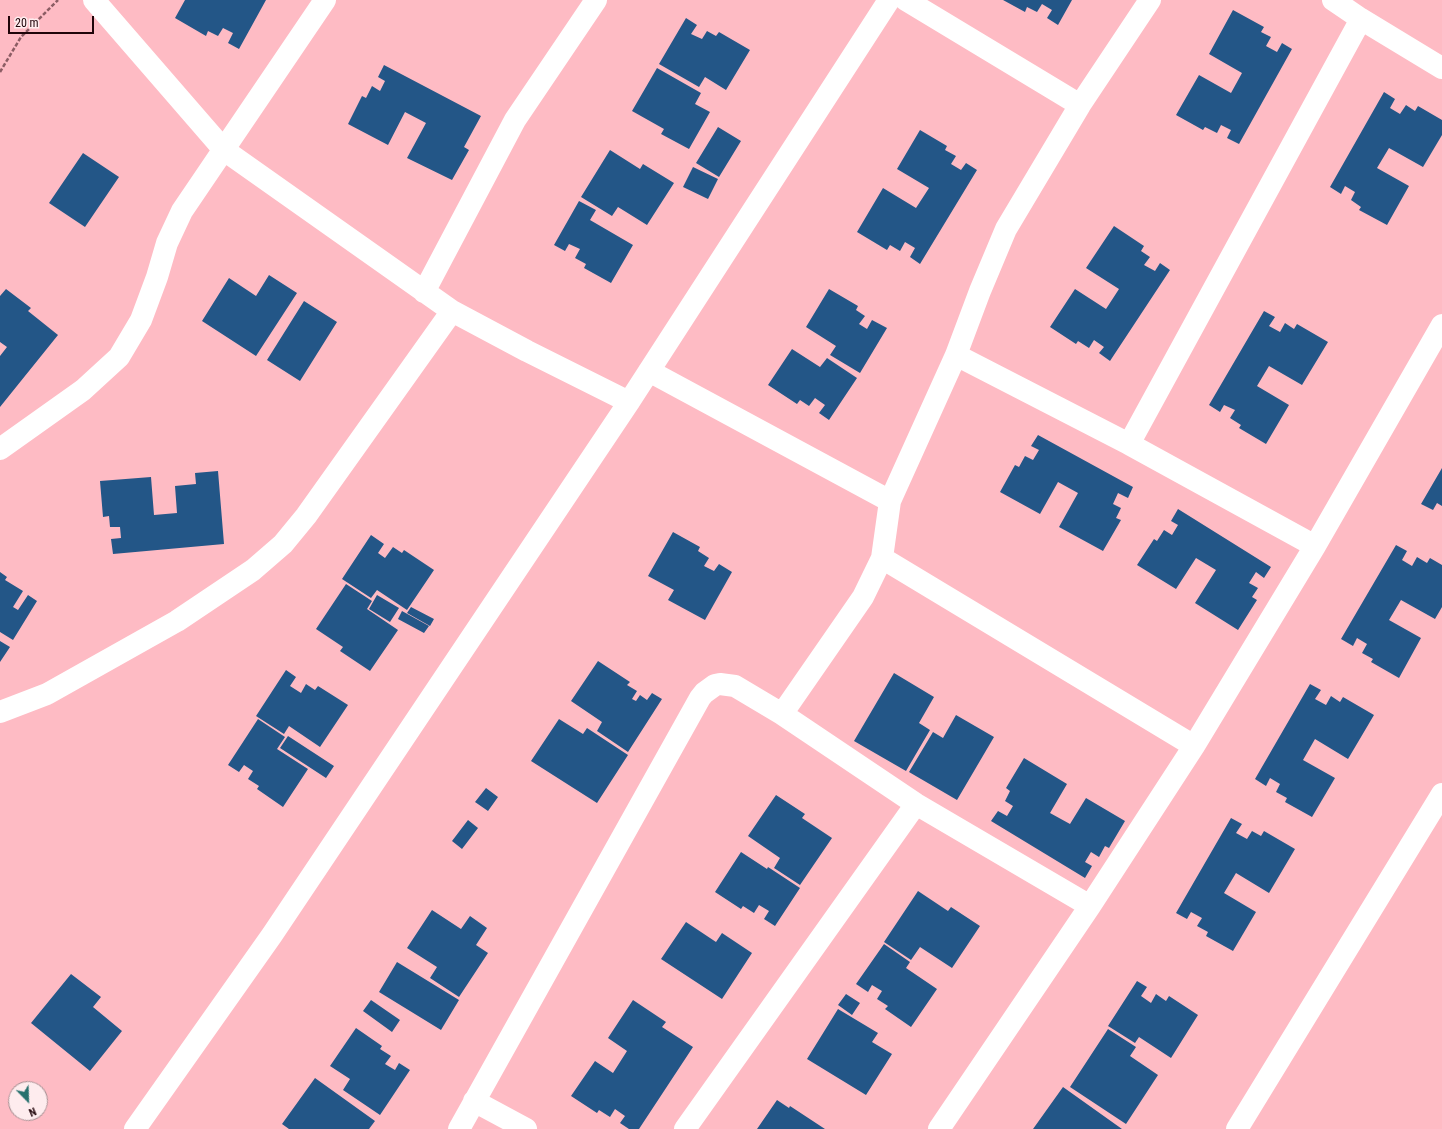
<!DOCTYPE html>
<html>
<head>
<meta charset="utf-8">
<style>
  body { margin:0 }
  #map { position:relative; width:1442px; height:1129px; overflow:hidden; background:#febbc4; font-family:"Roboto Condensed",sans-serif }
  canvas { display:block }
  .north { position:absolute; left:8px; top:1081px; width:40px; height:40px; box-sizing:border-box; background:#feecee; border:1px solid #a58f92; border-radius:50%; rotate:157deg; font-size:11px; font-weight:700; line-height:16px; text-align:center; color:#1f0409 }
  .north::after { content:''; display:block; margin:auto; width:14px; height:18px; background:#27716e; clip-path:polygon(50% 0,100% 100%,50% 72%,0 100%) }
  .scale { position:absolute; left:8px; top:16px; width:86px; height:18px; box-sizing:border-box; border:2px solid #1f0409; border-top:0; padding-left:5px; font-size:12px; line-height:14px; white-space:nowrap; color:#1f0409; -webkit-text-stroke:3px #feecee; paint-order:stroke }
</style>
</head>
<body>
<div id="map">
<canvas width="1442" height="1129"></canvas>
<div class="north">N</div>
<div class="scale">20 m</div>
</div>
<script>
const g = document.querySelector('canvas').getContext('2d');
g.lineJoin = 'round';
function fill(path, color) { g.fillStyle = color; g.fill(path, 'evenodd'); }
function strokePath(path, color, width, dash) { g.strokeStyle = color; g.lineWidth = width; g.lineCap = dash ? 'butt' : 'round'; g.setLineDash(dash || []); g.stroke(path); }
fill(new Path2D(`
  M185,0h81l-27,49 -11,-6 5,-10 -10,-5 -5,8 -10,-5 -2,5 -31,-18z
  M1003,0h69l-14,25 -11,-7 5,-8 -10,-6 -5,8 -10,-5 -2,5z
  M1233,10l31,17 -3,5 10,5 -5,9 11,6 5,-9 10,6 -53,95 -12,-6 4,-8 -10,-5 -4,8 -12,-6 -2,3 -27,-15 23,-40 32,18 11,-20 -33,-19z
  M686,18l11,7 -6,9 11,5 5,-8 9,5 3,-4 31,18 -24,40 -21,-13 -6,10 -40,-23z
  M384,65l97,51 -17,31 5,3 -17,30 -45,-22 19,-35 -21,-11 -17,33 -40,-21 14,-28 4,2 6,-12 8,5 5,-10 -7,-4z
  M657,68l44,25 -6,11 15,8 -21,37 -28,-15 3,-5 -32,-18z
  M1384,92l11,7 -5,9 10,6 6,-9 9,6 3,-5 24,14v15l-19,32 -34,-19 -12,20 32,18 -22,39 -28,-15 2,-3 -10,-7 4,-8 -10,-6 -4,8 -11,-7z
  M718,127l23,14 -22,36 -23,-14z
  M920,130l27,16 -2,4 11,6 -5,8 10,6 5,-7 11,7 -57,94 -10,-7 5,-9 -10,-6 -5,9 -10,-6 -3,5 -30,-18 26,-44 33,20 13,-20 -32,-19z
  M610,150l30,19 3,-5 31,19 -27,42 -29,-18 -6,9 -31,-19z
  M83,153l36,24 -34,50 -36,-24z
  M693,167l25,12 -10,20 -25,-12z
  M579,201l17,9 -6,10 43,25 -22,38 -27,-15 2,-4 -11,-6 5,-9 -11,-5 -4,7 -11,-6z
  M1114,226l30,20 -3,5 9,6 -6,8 11,6 5,-8 10,7 -60,91 -11,-8 5,-6 -10,-7 -5,8 -11,-7 -2,3 -26,-17 25,-38 31,20 13,-20 -33,-21z
  M269,275l28,18 -41,63 -54,-35 27,-43 27,18z
  M6,289l25,19 -3,3 30,24 -58,72v-51l7,-9 -7,-5v-46z
  M829,289l29,17 -2,4 9,6 -6,8 8,5 5,-9 15,8 -27,45 -30,-18 6,-9 -30,-19z
  M304,301l33,21 -37,59 -33,-21z
  M1264,311l11,6 -6,9 11,6 5,-9 9,6 3,-5 31,18 -26,43 -33,-19 -12,20 32,19 -23,39 -27,-16 2,-3 -11,-7 5,-8 -11,-5 -4,7 -11,-7z
  M792,349l28,18 7,-9 30,20 -28,42 -10,-7 6,-8 -10,-7 -6,8 -9,-6 -3,4 -29,-19z
  M1038,435l95,52 -5,11 -10,-5 -5,11 8,4 -5,10 5,2 -18,31 -44,-24 19,-34 -20,-11 -18,32 -40,-22 15,-27 4,2 6,-11 8,4 6,-10 -8,-4z
  M1442,468v38l-5,-3 -4,7 -12,-6z
  M218,471l6,73 -111,10 -2,-15 10,-1 -1,-11h-10l-1,-11 -6,1 -3,-36 51,-4 3,38 23,-2 -2,-27 21,-2 -1,-11z
  M1178,509l93,58 -7,11 -8,-6 -7,11 9,5 -6,9 5,3 -19,30 -43,-27 21,-33 -20,-12 -20,31 -39,-24 17,-26 3,2 7,-11 8,5 6,-10 -7,-4z
  M673,532l27,15 -2,4 11,7 -5,8 10,5 5,-7 13,8 -27,48 -37,-20 6,-10 -26,-14z
  M371,535l13,9 -6,9 7,5 8,-11 9,6 2,-3 30,20 -27,40 -30,-20 -6,8 -29,-19z
  M1396,545l11,6 -5,9 10,6 5,-9 10,6 3,-5 12,7v42l-7,12 -34,-19 -12,20 32,18 -22,40 -28,-16 2,-3 -11,-6 5,-9 -10,-6 -4,8 -12,-7z
  M0,572l7,5 -2,3 18,11 -10,16 5,3 10,-15 9,6 -24,39 -13,-8z
  M346,584l26,17 -5,8 31,21 -28,41 -30,-20 3,-4 -27,-18z
  M377,595l22,13 -9,14 -21,-13z
  M411,607l23,12 -4,7 -23,-13z
  M402,611l27,15 -5,7 -26,-14z
  M0,641l10,6 -10,15z
  M598,661l32,21 -3,3 10,6 -5,8 4,2 4,-6 7,5 5,-7 10,6 -34,53 -31,-21 5,-9 -31,-21z
  M286,670l10,7 -6,9 11,7 5,-9 9,6 3,-4 30,19 -28,42 -31,-21 -5,8 -28,-18z
  M894,673l40,24 -15,26 11,7 -24,41 -52,-30z
  M1310,684l11,6 -6,9 11,6 5,-9 9,6 3,-5 31,18 -26,44 -33,-20 -12,21 32,18 -23,39 -27,-15 2,-4 -11,-6 4,-8 -10,-6 -4,8 -11,-7z
  M956,715l38,22 -37,63 -48,-28 24,-40 10,6z
  M258,719l27,18 -8,12 31,20 -25,38 -26,-18 2,-3 -11,-7 5,-8 -9,-6 -5,7 -11,-7z
  M559,719l24,15 4,-6 41,27 -31,48 -66,-42z
  M288,736l46,30 -8,12 -46,-30z
  M1024,758l43,26 -17,29 20,11 16,-26 39,23 -16,27 -4,-2 -6,11 -8,-5 -6,10 7,4 -7,12 -94,-57 7,-10 9,5 6,-10 -8,-5 5,-10 -4,-3z
  M486,788l12,9 -10,14 -13,-9z
  M776,795l29,19 -3,4 30,20 -32,47 -26,-17 6,-10 -32,-22z
  M1231,818l11,6 -6,9 11,6 5,-8 9,5 3,-5 31,18 -26,44 -33,-20 -12,20 32,19 -23,39 -27,-15 2,-4 -11,-6 5,-8 -11,-6 -4,7 -11,-6z
  M468,820l10,8 -16,21 -10,-8z
  M741,852l26,17 1,-2 32,21 -25,38 -11,-7 5,-8 -10,-6 -5,8 -11,-7 -2,3 -26,-17z
  M918,891l30,20 3,-4 29,19 -28,42 -32,-21 -9,13 -27,-18z
  M432,910l29,19 9,-13 17,12 -11,17 12,8 -29,44 -29,-19 7,-11 -30,-19z
  M686,922l30,20 6,-9 30,20 -30,46 -61,-40z
  M884,944l26,18 -4,6 31,21 -26,38 -26,-18 3,-3 -11,-7 5,-8 -10,-6 -4,7 -12,-8z
  M397,962l62,38 -18,30 -62,-38z
  M71,974l30,23 -8,10 29,24 -32,40 -59,-48z
  M1137,981l10,6 -6,9 10,7 5,-9 10,7 3,-5 29,19 -27,43 -32,-21 -4,6 -27,-17z
  M846,994l14,9 -8,12 -14,-10z
  M371,1000l29,20 -8,12 -29,-21z
  M633,1000l33,22 -4,5 31,20 -54,82h-10l-9,-6 5,-7 -10,-7 -5,8 -11,-7 -2,3 -26,-17 24,-35 18,12 14,-22 -19,-13z
  M838,1009l40,24 -6,9 20,12 -26,41 -59,-36z
  M356,1028l26,18 -2,3 11,7 -6,8 10,6 4,-7 11,7 -30,45 -37,-25 7,-11 -20,-13z
  M1108,1029l28,18 -6,9 28,19 -32,49 -56,-37z
  M315,1078l60,43 -6,8h-80l-7,-5z
  M1063,1087l59,42h-89z
  M777,1100l12,8 1,-2 35,23h-68z`), '#235687');
strokePath(new Path2D(`
  M0,72l21,-35 37,-37`), '#8c5d64', 2.5, [4, 2]);
strokePath(new Path2D(`
  M94,0l130,150 228,161 75,40 102,51
  M906,0l174,105
  M1333,0l28,19 81,49
  M424,292l91,-172 81,-120
  M956,355l173,89 186,102
  M649,371l241,130
  M1129,444l232,-425
  M0,449l83,-59 36,-33 22,-37 16,-43 10,-34 15,-32 143,-211
  M882,558l312,188
  M0,712l47,-18 130,-73 76,-51 30,-26 23,-28 146,-205
  M782,714l81,-117 19,-39 8,-57 66,-146 24,-64 26,-62 74,-124 70,-105
  M474,1101l52,28
  M135,1129l137,-194 357,-533 260,-402
  M459,1129l241,-431 4,-5 11,-8 5,-1 15,2 47,28 134,90 174,102
  M685,1129l231,-325
  M939,1129l151,-223 104,-160 121,-200 127,-221
  M1237,1129l205,-335`), '#fff', 22);
</script>
</body>
</html>
